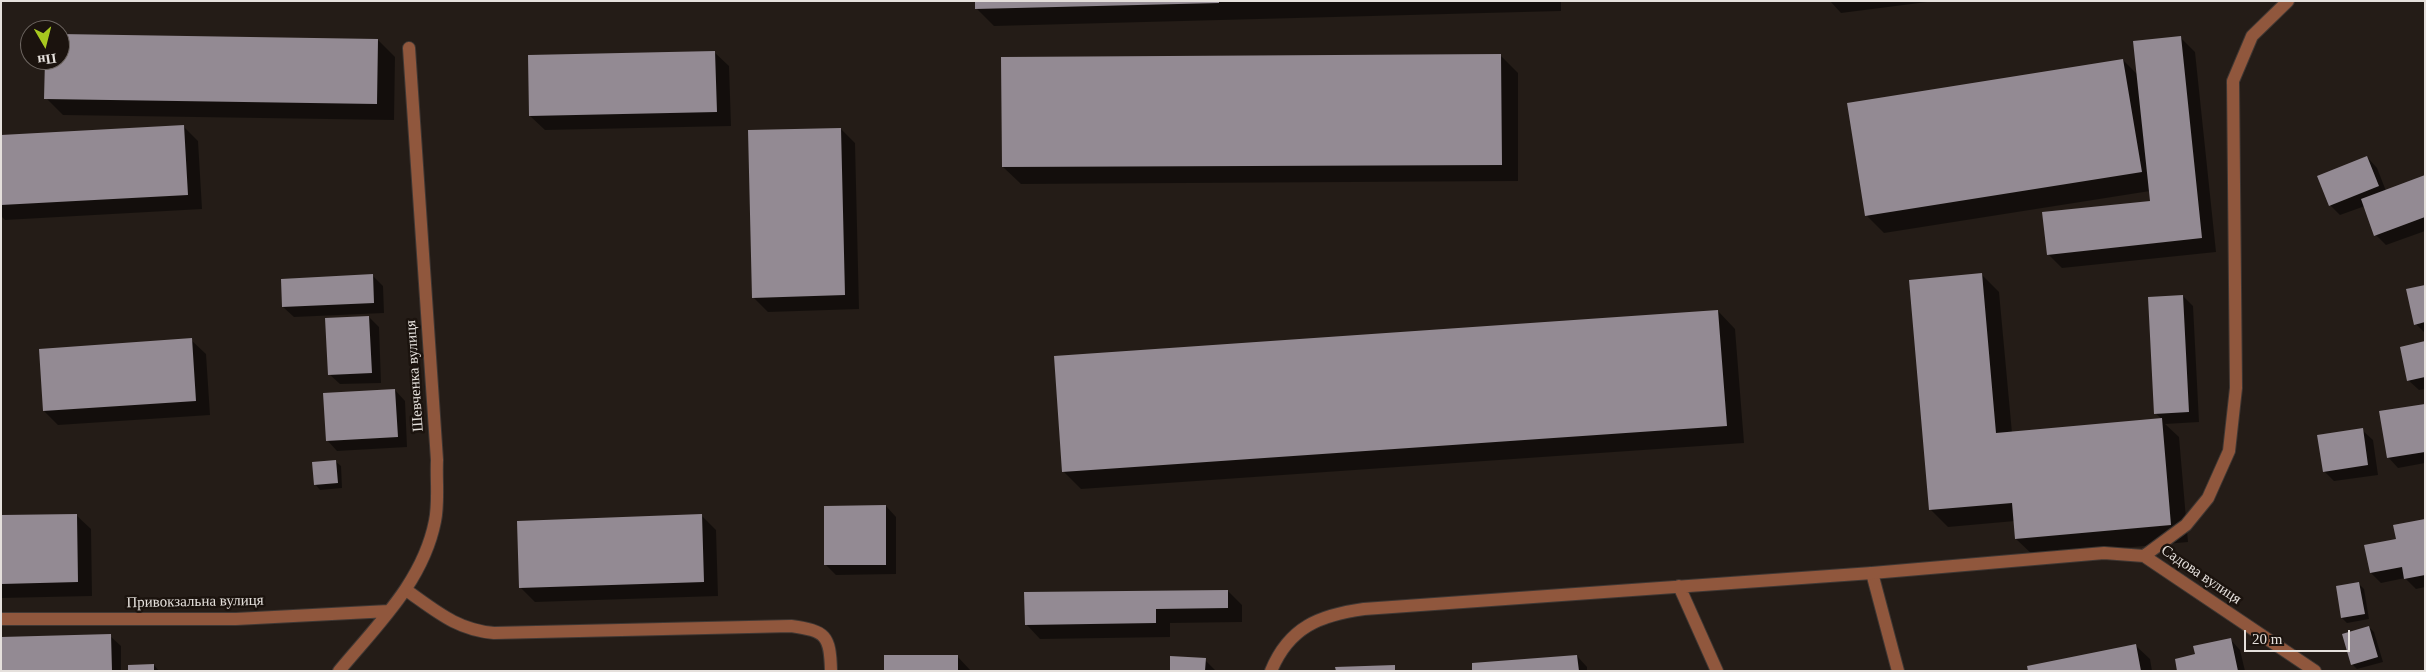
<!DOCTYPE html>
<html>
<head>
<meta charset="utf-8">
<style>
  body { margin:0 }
  #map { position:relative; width:2426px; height:672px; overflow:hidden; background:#241c17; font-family:Georgia,serif }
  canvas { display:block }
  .frame { position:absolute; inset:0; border:2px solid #e5e0dc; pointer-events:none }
  .north { position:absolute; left:20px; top:20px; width:50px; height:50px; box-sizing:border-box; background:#1b130e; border:1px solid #6c6560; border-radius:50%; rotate:172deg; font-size:14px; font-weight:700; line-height:20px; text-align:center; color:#e5e0dc }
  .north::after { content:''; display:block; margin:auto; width:18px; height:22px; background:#a7c81f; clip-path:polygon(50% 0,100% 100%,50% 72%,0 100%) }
  .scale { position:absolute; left:2244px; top:630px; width:106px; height:22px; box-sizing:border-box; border:2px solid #e5e0dc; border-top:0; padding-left:6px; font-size:15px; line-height:18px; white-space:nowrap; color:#e5e0dc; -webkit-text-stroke:4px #1b130e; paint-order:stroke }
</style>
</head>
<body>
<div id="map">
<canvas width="2426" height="672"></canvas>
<div class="frame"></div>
<div class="north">Пн</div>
<div class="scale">20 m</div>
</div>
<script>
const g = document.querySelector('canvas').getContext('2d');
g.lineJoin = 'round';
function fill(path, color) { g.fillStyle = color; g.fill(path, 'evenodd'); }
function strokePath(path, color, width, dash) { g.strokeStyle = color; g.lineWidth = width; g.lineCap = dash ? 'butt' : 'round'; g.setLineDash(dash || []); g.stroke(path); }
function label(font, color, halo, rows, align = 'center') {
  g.font = font + ' Georgia,serif'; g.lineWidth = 5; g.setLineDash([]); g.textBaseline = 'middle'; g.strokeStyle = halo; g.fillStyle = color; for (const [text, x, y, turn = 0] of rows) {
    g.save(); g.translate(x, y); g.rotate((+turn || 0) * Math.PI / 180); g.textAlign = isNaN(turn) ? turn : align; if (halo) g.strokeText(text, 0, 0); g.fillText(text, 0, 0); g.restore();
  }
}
fill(new Path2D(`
  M976,1h585v10l-567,15 -17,-17z
  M1830,1h105l-94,12z
  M60,35l318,5 17,17 -1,63 -331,-5 -17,-17v-38h14z
  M2180,37l15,15 21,200 -154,16 -14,-14 103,-52 -1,-11 -266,42 -17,-17 256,-156 15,15z
  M714,52l15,14 2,60 -186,4 -15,-14z
  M1500,55l18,18v108l-497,3 -18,-17z
  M184,127l14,14 4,68 -197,11 -4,-4v-80z
  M841,129l14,14 4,166 -91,3 -15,-15z
  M2367,157l10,11 9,23 39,-14v54l-39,14 -10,-10 -11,-29 -25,9 -10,-10z
  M1981,274l18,18 13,141 150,-14 -7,-6 28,-117 10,10 6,116 -34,2 14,13 9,105 -154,14 -18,-17 -1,-18 -67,6 -17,-17z
  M373,276l10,10 1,27 -90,4 -11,-10z
  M2425,286v47l-9,-9z
  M1718,311l17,18 9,114 -663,46 -18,-18z
  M369,317l10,10 2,56 -41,1 -11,-10z
  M191,340l15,14 4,61 -152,10 -14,-14z
  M2425,342v47l-6,1 -11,-10z
  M395,390l10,11 2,46 -70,4 -10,-11z
  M2425,405v58l-27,5 -10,-11z
  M2362,430l11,10 5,35 -44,6 -10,-10z
  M335,461l6,5 1,22 -22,2 -5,-6z
  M886,506l10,11v57l-60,1 -11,-11z
  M76,515l15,14 1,67 -91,2v-82z
  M702,516l14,14 2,66 -183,6 -14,-14z
  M2425,521v66l-9,2 -11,-11 -24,5 -10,-10 27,-33z
  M2359,584l5,5 5,30 -22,4 -5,-5 -5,-31z
  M1228,591l14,14v17l-72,1v14l-130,2 -14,-15z
  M2369,627l5,5 9,30 -26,7 -5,-5z
  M110,636l11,10v25h-120z
  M2230,639l10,11 5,21h-67l18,-16z
  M2135,645l15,14 2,12h-123z
  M957,656l14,15h-86z
  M1577,656l10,11v4h-114z
  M1205,660l11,11h-45z
  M154,665l5,6h-30z`), '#0007');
fill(new Path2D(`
  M975,1h244v2l-244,6z
  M60,34l318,5 -1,65 -333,-5 1,-39h15z
  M2181,36l21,202 -155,17 -5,-43 108,-11 -17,-160z
  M715,51l2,61 -188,4 -1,-61z
  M1501,54l1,111 -500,2 -1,-110z
  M2123,59l19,113 -277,44 -18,-113z
  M184,125l4,70 -187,10v-70z
  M841,128l4,167 -93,3 -4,-168z
  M2367,156l12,30 -50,20 -12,-30z
  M2425,175v42l-51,19 -13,-37z
  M1982,273l14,160 166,-15 9,107 -156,14 -3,-36 -83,7 -20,-230z
  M373,274l1,29 -92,4 -1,-28z
  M2425,285v37l-11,3 -8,-36z
  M2183,295l6,117 -35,2 -6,-117z
  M1718,310l9,116 -665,46 -8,-116z
  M369,316l3,57 -44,2 -3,-57z
  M192,338l4,63 -153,10 -4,-62z
  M2425,341v36l-18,4 -7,-34z
  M395,389l3,48 -72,4 -3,-48z
  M2425,404v48l-38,6 -8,-47z
  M2363,428l5,37 -45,7 -6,-37z
  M336,460l2,23 -24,2 -2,-23z
  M886,505v60h-62v-59z
  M77,514l1,68 -77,2v-69z
  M702,514l2,68 -185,6 -2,-67z
  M2425,519v56l-21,4 -2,-12 -32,6 -6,-28 32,-6 -3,-14z
  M2359,582l6,32 -24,4 -5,-32z
  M1228,590v18l-72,1v14l-131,2 -1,-33z
  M2369,626l9,31 -27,8 -9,-31z
  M111,634l1,37h-111v-34z
  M2231,638l7,33h-61l-2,-12 20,-5 -2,-8z
  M2136,644l5,27h-113l-1,-5z
  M884,655h74v16h-74z
  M1577,655l2,16h-107v-8z
  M1170,656l36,2 -1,13h-35z
  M154,664v7h-26v-6z
  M1395,665v6h-59l-1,-4z`), '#938a93');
const service = new Path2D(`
  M1872,573l26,98
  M406,590c30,21 51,40 88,43l297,-7c35,5 39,9 40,45`);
const minor = new Path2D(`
  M2144,556l171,115
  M1679,586l38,85
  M1,619h235l153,-8
  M339,671c38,-46 84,-89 96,-150 4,-19 1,-41 2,-61l-28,-412
  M1271,671c18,-44 49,-56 93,-62l508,-36 232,-20 40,3 42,-31 22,-27 21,-47 7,-63 -3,-307 19,-45 36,-35`);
strokePath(service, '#3f3733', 14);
strokePath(minor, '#3f3733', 14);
strokePath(service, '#90573d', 12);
strokePath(minor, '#90573d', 12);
label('15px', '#e5e0dc', '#1b130e', [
  ["Шевченка вулиця",415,376,-94],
  ["Садова вулиця",2201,575,34],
  ["Привокзальна вулиця",195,602,-1]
]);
</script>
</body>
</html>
